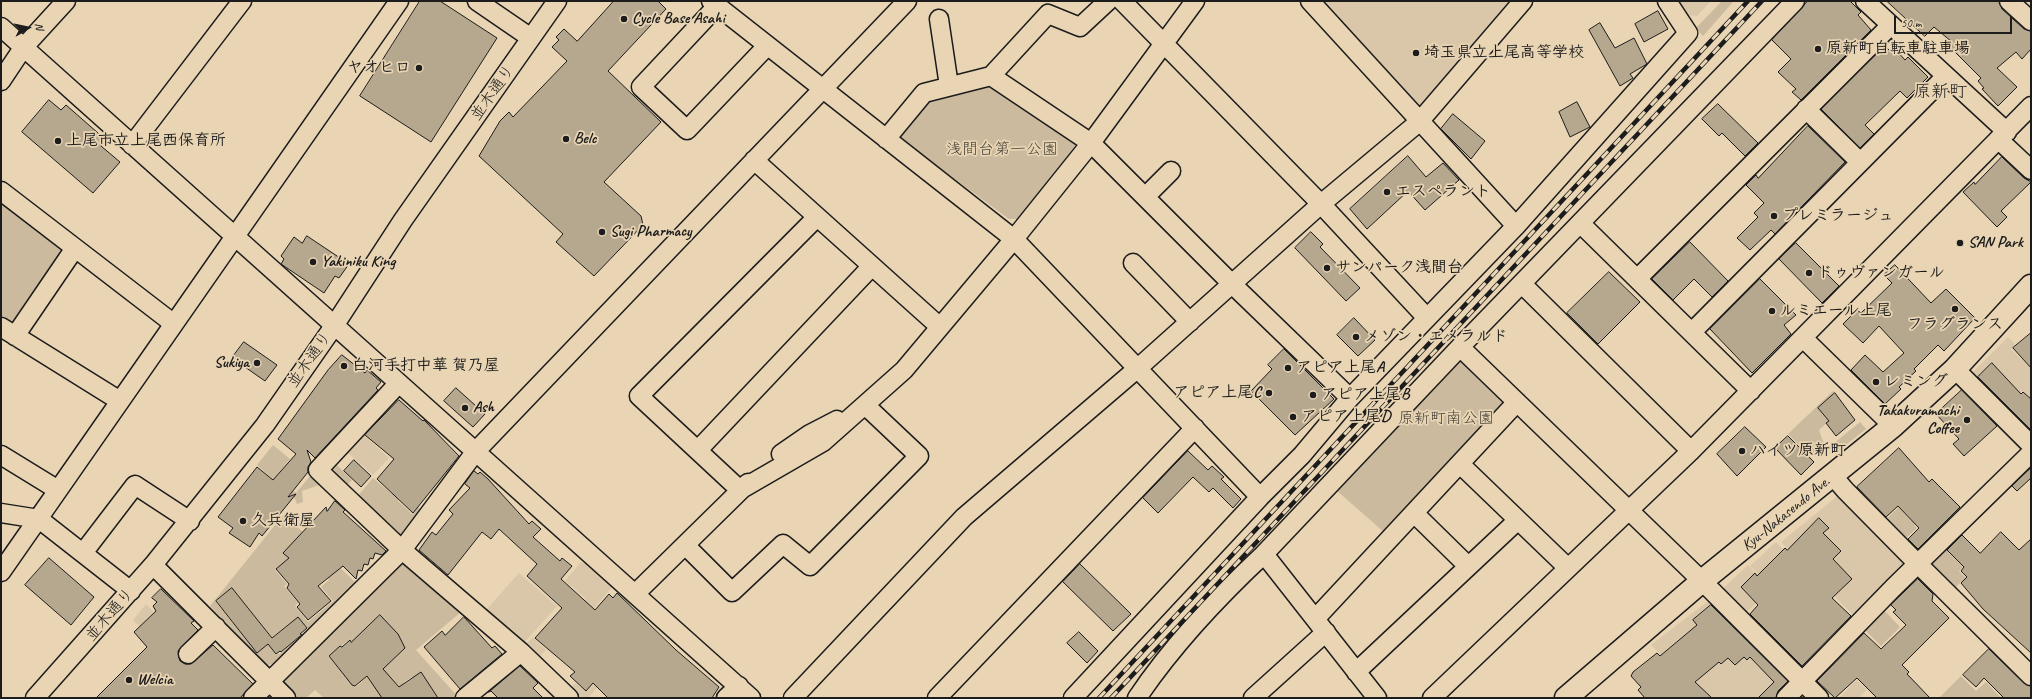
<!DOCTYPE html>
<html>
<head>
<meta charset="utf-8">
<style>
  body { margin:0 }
  #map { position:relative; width:2032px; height:699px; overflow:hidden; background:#e9d5b4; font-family:Caveat,sans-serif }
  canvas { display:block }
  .frame { position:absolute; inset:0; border:2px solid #1c1c1c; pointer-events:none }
  .north { position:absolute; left:8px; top:8px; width:40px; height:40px; -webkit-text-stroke:3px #e9d5b4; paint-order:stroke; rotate:81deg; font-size:11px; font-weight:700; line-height:16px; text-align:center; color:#1c1c1c }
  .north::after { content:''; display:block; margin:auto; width:14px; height:18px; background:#1c1c1c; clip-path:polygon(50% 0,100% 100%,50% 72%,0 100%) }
  .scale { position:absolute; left:1894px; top:16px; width:118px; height:18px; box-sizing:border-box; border:2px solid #1c1c1c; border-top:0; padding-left:5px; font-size:12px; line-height:14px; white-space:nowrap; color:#1c1c1c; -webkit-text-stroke:3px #e9d5b4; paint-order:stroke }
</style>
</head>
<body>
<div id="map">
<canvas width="2032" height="699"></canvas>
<div class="frame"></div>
<div class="north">N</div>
<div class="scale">50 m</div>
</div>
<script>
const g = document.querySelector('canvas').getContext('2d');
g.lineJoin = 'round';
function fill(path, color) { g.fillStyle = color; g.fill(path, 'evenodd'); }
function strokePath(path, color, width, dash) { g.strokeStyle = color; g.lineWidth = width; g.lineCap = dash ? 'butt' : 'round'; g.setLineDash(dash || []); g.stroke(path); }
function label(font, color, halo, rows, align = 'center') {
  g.font = font + ' Caveat,"Klee One",sans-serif'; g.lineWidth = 3.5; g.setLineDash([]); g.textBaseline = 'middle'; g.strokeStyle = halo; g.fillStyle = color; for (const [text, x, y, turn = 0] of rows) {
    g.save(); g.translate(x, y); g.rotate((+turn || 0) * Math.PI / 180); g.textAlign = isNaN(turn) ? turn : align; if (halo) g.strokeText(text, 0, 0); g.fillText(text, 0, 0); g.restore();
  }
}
fill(new Path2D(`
  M1320,1h189l-89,104 -5,-1z
  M1678,1h33l-14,15 -10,-1z
  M2008,337l7,7 -4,5 20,20v30l-9,-8 -20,20 -34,-34z
  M363,434l26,24 -16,17 -26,-23z
  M1840,494l66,67 1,7 -51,50 -75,-76z
  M1776,542l7,7 -13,13 12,12 -12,13 -20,-21z
  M581,562l3,2 1,-1 27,24 -30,36 -9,-8 13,-16 -21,-18z
  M1748,565l7,8 -15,14 17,16 -13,11 -23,-24z
  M519,573l38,33 -34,38 -37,-34z
  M1712,598l83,79 -17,21h-75l-52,-53z
  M146,604l8,8 -14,15 -7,-7z
  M533,637l13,13 -8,8 -13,-13z
  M603,673l4,3 -19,22h-5l-12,-10 4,-5 12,8z
  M1857,680l10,10 -9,8h-19z`), '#dac7a9');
fill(new Path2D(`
  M1722,1h12l-31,35 -7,-8z
  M992,80l86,62 -60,77h-9l-108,-80 -1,-12 26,-31z
  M1,201l62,49 -49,77 -13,-9z
  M1456,359h9l40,39 1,7 -121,128 -49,-43z
  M1833,391l2,2 -17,15 11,13 -10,9 5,14 -14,12 -22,-22z
  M1860,422l6,7 -28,22 -5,-7z
  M273,445l17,14 -14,17 20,17 14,-17 9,9 -17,6 1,11 -6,2 -2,-5 -38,-34z
  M337,465l15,15 -7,7 -12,-10 -1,-6z
  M373,478l19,16 6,-6 2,1 -2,12 14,13 6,-7 4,4 -18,24h-6l-41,-38z
  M1899,507l12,14 5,-4 3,4 -5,4 3,3 -15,14 -18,-21z
  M284,514l73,70 -79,79 -11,2 -57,-59zM305,545l24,35 -8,7 12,14 -25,21 -13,-16 3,-3 -14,-17 3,-2 -12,-14zM232,588l40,49 19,-15 5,5 7,-5 5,7 -27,24 -5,2 -8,-11 -11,9 -42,-52z
  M1948,541l6,7 -5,5 14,14 -4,4 11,11 -8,-1 -10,10 -27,-27z
  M401,563h8l53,48 -46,39 42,47 -20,1 -3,-4h-2l-21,-17 -8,5 8,11 6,5h-7l-15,-15 -15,14 1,1h-58l-9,-8 -9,8h-9l-13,-13 -1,-5zM350,639l26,29 -20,19 -4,-2 -24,-29z
  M1881,607l19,20 -19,19 -19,-19z
  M1961,676l15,15 10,-9 15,16h-62z`), '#cbba9e');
const building = new Path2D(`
  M420,1h20l57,37 -66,104 -71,-46z
  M614,1h44l8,8 -58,62 53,51 -57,60 37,34 2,9 -49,51 -38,-34 7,-8 -84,-78 21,-35 9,-9 4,5 54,-56 -15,-14 7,-7 -3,-3 8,-8 13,12z
  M1808,1h42l11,11 -3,3 13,15 -70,70 -9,-8 4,-3 -18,-17 13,-13 -19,-19z
  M1887,1h112l3,8 22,20 7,2v18l-9,10 -6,-7 -19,16 20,19 -19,19 -16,-17 2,-1 -6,-7 3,-3 -32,-32 3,-4 -18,-15 -9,9z
  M1658,11l10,18 -24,13 -9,-18z
  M1600,23l15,25 19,-10 13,26 -17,10 3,4 -13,8 -31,-56z
  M1885,46l7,7 4,-3 9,10 3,-3 20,20 -21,21 -7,-7 -35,34 9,9 -14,14 -39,-39z
  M49,100l12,10 5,-5 40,35 -5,6 19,16 -27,31 -71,-61z
  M1577,102l13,25 -20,10 -11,-25z
  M1718,104l40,39 -13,13 -23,-23 -3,3 -17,-17z
  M1453,114l32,27 -14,18 -30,-30z
  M1808,126l37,36 -70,72 -4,-4 -21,20 -13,-12 21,-21 -4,-4 10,-10 -18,-18 10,-10 2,3z
  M1408,156l18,21 17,-14 16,17 -34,30 -17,-19 -41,38 -17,-20z
  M2002,157l22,21 7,4 -30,29 6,6 -10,10 -34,-35 11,-10 1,2z
  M1311,232l12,12 -3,3 40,41 -14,13 -51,-53z
  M307,236l42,28 -10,14 -4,-2 -11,17 -43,-29 3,-5 -3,-3 13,-19 8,6z
  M1690,242l38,39 -16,16 -18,-18 -21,21 -21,-21z
  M1796,243l43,43 -17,17 -43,-44z
  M1895,265l36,38 15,-14 29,29 -31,33 -6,-6 -24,24 2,2 -17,16 2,2 -16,15 -34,-34 14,-15 18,17 21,-19 -25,-27 -16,17 -20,-19 14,-14 4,3 31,-30 -8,-8z
  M1609,272l31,30 -42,42 -31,-31z
  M1760,279l36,36 -12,10 7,9 -39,39 -42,-44z
  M1354,318l21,22 -17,16 -21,-21z
  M2031,333v35l-18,-20z
  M244,342l33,23 -12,16 -33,-23z
  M1284,349l50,50 -39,36 -44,-44 21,-22 -4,-4z
  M342,355l23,18 2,-3 14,12 -5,6 2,2 -63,68 -8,-8 4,12 -3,5v5l-20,25 8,-3 -34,42 -3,-3 -9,14 -21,-14 4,-5 -15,-11 39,-50 16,13 23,-26 -18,-15 50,-69z
  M1992,363l29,31 2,-2 8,7v31l-53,-53z
  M456,388l29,26 -12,13 -29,-26z
  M1962,390l35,36 -33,30 -11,-12 6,-5 -23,-25z
  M1835,393l20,27 -19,16 -10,-13 3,-2 -11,-13z
  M399,400l24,21 1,-1 35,36 -46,57 -36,-34 17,-20 -29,-24z
  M1745,427l21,20 -29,29 -20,-22z
  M1788,436l26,26 -13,13 -26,-27z
  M1899,448l30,34 3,-3 28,28 -42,42 -10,-10 11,-11 -21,-22 -12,11 -29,-30z
  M1188,451l20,19 4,-4 12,11 -3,2 20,20 -8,9 -20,-20 -4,4 -16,-15 -35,36 -15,-15z
  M354,460l17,16 -10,11 -17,-16z
  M2031,468v10l-14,13 -5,-5z
  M474,471l4,3 2,-2 8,7 41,45 3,-3 9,8 -8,8 27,24 2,-3 10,8 -11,13 34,31 14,-16 4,4 4,-5 59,57 43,37 -7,11h-104l-15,-15 -7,8 -16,-15 5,-4 -40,-34 27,-30 -35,-32 10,-12 -38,-35 -8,10 -9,-7 -34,43 -29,-25 13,-18 4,3 17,-21 -4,-4 21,-22 -5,-4z
  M335,501l10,9 -2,2 43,39 -4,4 -7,-2 -2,6 -3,-1 -2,7 -4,-1 -2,7 -4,-1 -2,9 -13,-13 -25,20 13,15 -23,19 -11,-13 3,-3 -13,-16 2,-4 -13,-15 13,-11 -6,-5 43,-46 1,4z
  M1819,518l10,10 -6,5 18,18 -8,8 19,20 -20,19 19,18 -49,50 -52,-52 8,-9 -17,-18 14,-14 2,3 28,-28 2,2z
  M2001,532l18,18 12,-11v114l-48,-44 -22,-26 6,-6 -6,-6 3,-4 -17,-17 15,-15 18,18z
  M49,558l45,39 -23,28 -46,-40z
  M1080,564l51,50 -18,17 -50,-49z
  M1918,579l15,15 -1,7 17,17 -47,47 7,7 -2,2 23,24h-53l-20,-20 -22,20 -18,-17 47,-48 17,16 25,-24 -13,-13 3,-2 -5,-5z
  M232,588l40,50 26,-21 9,11 -7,6 2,1 -3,2 -18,15 -1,-1 -4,3 -8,-10 -11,9 -41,-52z
  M161,589l33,32 -3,2 7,7 -20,21 2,10 5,3h6l22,-19 40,39 -13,14h-144l51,-51 -13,-15 22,-21 -3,-5 4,-4 -5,-4z
  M1711,605l77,76 -10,10 -2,7h-18l16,-16 -24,-25 -3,3 -3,-3 -9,8 -7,-7 -7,6 -2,-2 -24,20 17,16h-67l-7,-8 3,-3 -10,-11 2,-4 24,-19 3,3 37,-31 -4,-5z
  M380,615l18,19 7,14 -22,21 16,18 22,-15 17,26h-56l-15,-22 -12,10 -3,-1 -23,-29 11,-10 2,1 8,-7 1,2z
  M464,617l28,31 3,-2 7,8 -42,35 -36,-42 18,-16 3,4z
  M1079,632l19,19 -11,12 -20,-20z
  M1989,649l35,34 7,3v12h-27l-20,-20 -8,9 -13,-12z
  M520,666l18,17 -5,5 10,10h-45l-7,-7 -2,1z`);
fill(building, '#b6a78f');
strokePath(building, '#1c1c1c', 1);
const minor = new Path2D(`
  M477,1l54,37
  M711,1l303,238 246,258
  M1122,1l199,203 106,114
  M1310,1l206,225
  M1865,1l142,131
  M2009,1l22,20
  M717,6l-76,81 46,43 80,-84
  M939,19l10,67
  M1,27l750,671
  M991,76l57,-62 32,13 28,-26
  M1,81l22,-33 43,-47
  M1806,109l54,53
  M886,139l38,-46 67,-17 100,67 141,141 118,114
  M1999,140l32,30
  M132,145l110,-144
  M754,160l186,167
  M1,191l173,133
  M1145,197l26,-26
  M1581,224l170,167
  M1133,263l57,59
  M1637,279l254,-254
  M1522,284l169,167
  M1,327l119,74
  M1692,332l254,-256
  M15,336l60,-88
  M1804,339l89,87
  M1460,347l242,234 117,117
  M1955,369l76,76
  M398,384l-80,86 84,80 119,102 48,46
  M698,450l174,-184
  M781,454l29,-20 27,-14
  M1,455l57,35
  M1460,464l108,104
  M1833,476l12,14 73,74 113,112
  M740,490l83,-48 81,-72 110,-131 77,-96 104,-142
  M740,490l-101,-94 178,-179
  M1,513l38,6 92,72
  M1414,513l54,53
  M685,545l47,47 51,-48 27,22 109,-110 -54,-51
  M83,553l52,-68 55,36
  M153,565l133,133
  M1,572l398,-571
  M636,593l112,-110
  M1315,619l202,-217
  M188,654l28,-27
  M1356,672l162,-152
  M35,698l118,-133 112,-140 69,-99 69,-106 154,-219
  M253,698l149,-148 74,-99 431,-450
  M465,698l56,-46
  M726,698l13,-12
  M793,698l171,-181 174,-149 183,-164 98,-82 104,-121
  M937,698l258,-270
  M1073,698l187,-201 42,-42 48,-57 166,-172 172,-193 -21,-32
  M1137,698c35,-52 81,-101 127,-144
  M1253,698l73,-66
  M1377,698l-113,-144 196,-207 335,-346
  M1432,698l259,-247 340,-345
  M1786,698l107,-110 138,-135`);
const major = new Path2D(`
  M1566,698l136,-117 191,-155 62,-57 76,-83`);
strokePath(minor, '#1c1c1c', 21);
strokePath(major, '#1c1c1c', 25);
strokePath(minor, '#e9d5b4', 18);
strokePath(major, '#e9d5b4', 22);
const rail = new Path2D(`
  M1099,698l649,-697
  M1111,698l651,-697`);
strokePath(rail, '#1c1c1c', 4.5);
strokePath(rail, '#e9d5b4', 3, [9]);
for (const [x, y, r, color] of [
  [624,19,4,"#1c1c1c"],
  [1818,49,4,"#1c1c1c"],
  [1416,53,4,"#1c1c1c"],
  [419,68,4,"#1c1c1c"],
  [566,139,4,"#1c1c1c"],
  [58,141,4,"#1c1c1c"],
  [1387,192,4,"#1c1c1c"],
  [1774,216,4,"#1c1c1c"],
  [602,232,4,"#1c1c1c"],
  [1960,243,4,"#1c1c1c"],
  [313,262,4,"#1c1c1c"],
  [1327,268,4,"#1c1c1c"],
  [1809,273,4,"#1c1c1c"],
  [1955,309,4,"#1c1c1c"],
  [1772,311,4,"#1c1c1c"],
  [1356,337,4,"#1c1c1c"],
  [257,363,4,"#1c1c1c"],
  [344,366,4,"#1c1c1c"],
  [1288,368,4,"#1c1c1c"],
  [1876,382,4,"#1c1c1c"],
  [1269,393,4,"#1c1c1c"],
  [1313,395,4,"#1c1c1c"],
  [465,408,4,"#1c1c1c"],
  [1293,417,4,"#1c1c1c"],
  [1967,420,4,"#1c1c1c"],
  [1742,451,4,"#1c1c1c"],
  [243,521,4,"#1c1c1c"],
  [129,680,4,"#1c1c1c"]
]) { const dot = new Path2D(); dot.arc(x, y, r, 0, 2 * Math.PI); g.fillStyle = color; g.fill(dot); strokePath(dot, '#e9d5b4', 1.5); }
label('bold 16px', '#1c1c1c', '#e9d5b4', [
  ["Cycle Base Asahi",632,19],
  ["原新町自転車駐車場",1826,49],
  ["埼玉県立上尾高等学校",1424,53],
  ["ヤオヒロ",411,68,"right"],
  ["Belc",574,139],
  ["上尾市立上尾西保育所",66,141],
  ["エスペラント",1395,192],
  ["プレミラージュ",1782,216],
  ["Sugi Pharmacy",610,232],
  ["SAN Park",1968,243],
  ["Yakiniku King",321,262],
  ["サンパーク浅間台",1335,268],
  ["ドゥヴァンガール",1817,273],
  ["ルミエール上尾",1780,311],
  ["フラグランス",1955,325,"center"],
  ["メゾン・エメラルド",1364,337],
  ["Sukiya",249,363,"right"],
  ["白河手打中華 賀乃屋",352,366],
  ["アピア上尾A",1296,368],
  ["レミング",1884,382],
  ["アピア上尾C",1261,393,"right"],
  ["アピア上尾B",1321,395],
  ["Ash",473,408],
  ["Takakuramachi",1959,411,"right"],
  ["Coffee",1959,429,"right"],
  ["アピア上尾D",1301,417],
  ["ハイツ原新町",1750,451],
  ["久兵衛屋",251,521],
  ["Welcia",137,680]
], 'left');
label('16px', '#1c1c1c', '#e9d5b4', [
  ["並木通り",493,93,-55],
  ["並木通り",310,360,-55],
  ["Kyu-Nakasendo Ave.",1786,514,-39],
  ["並木通り",110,615,-49]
]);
label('16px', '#48443c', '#e9d5b4', [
  ["浅間台第一公園",1002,150],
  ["原新町南公園",1446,419]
]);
label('18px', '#1c1c1c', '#e9d5b4', [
  ["原新町",1940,92]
]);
</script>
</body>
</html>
